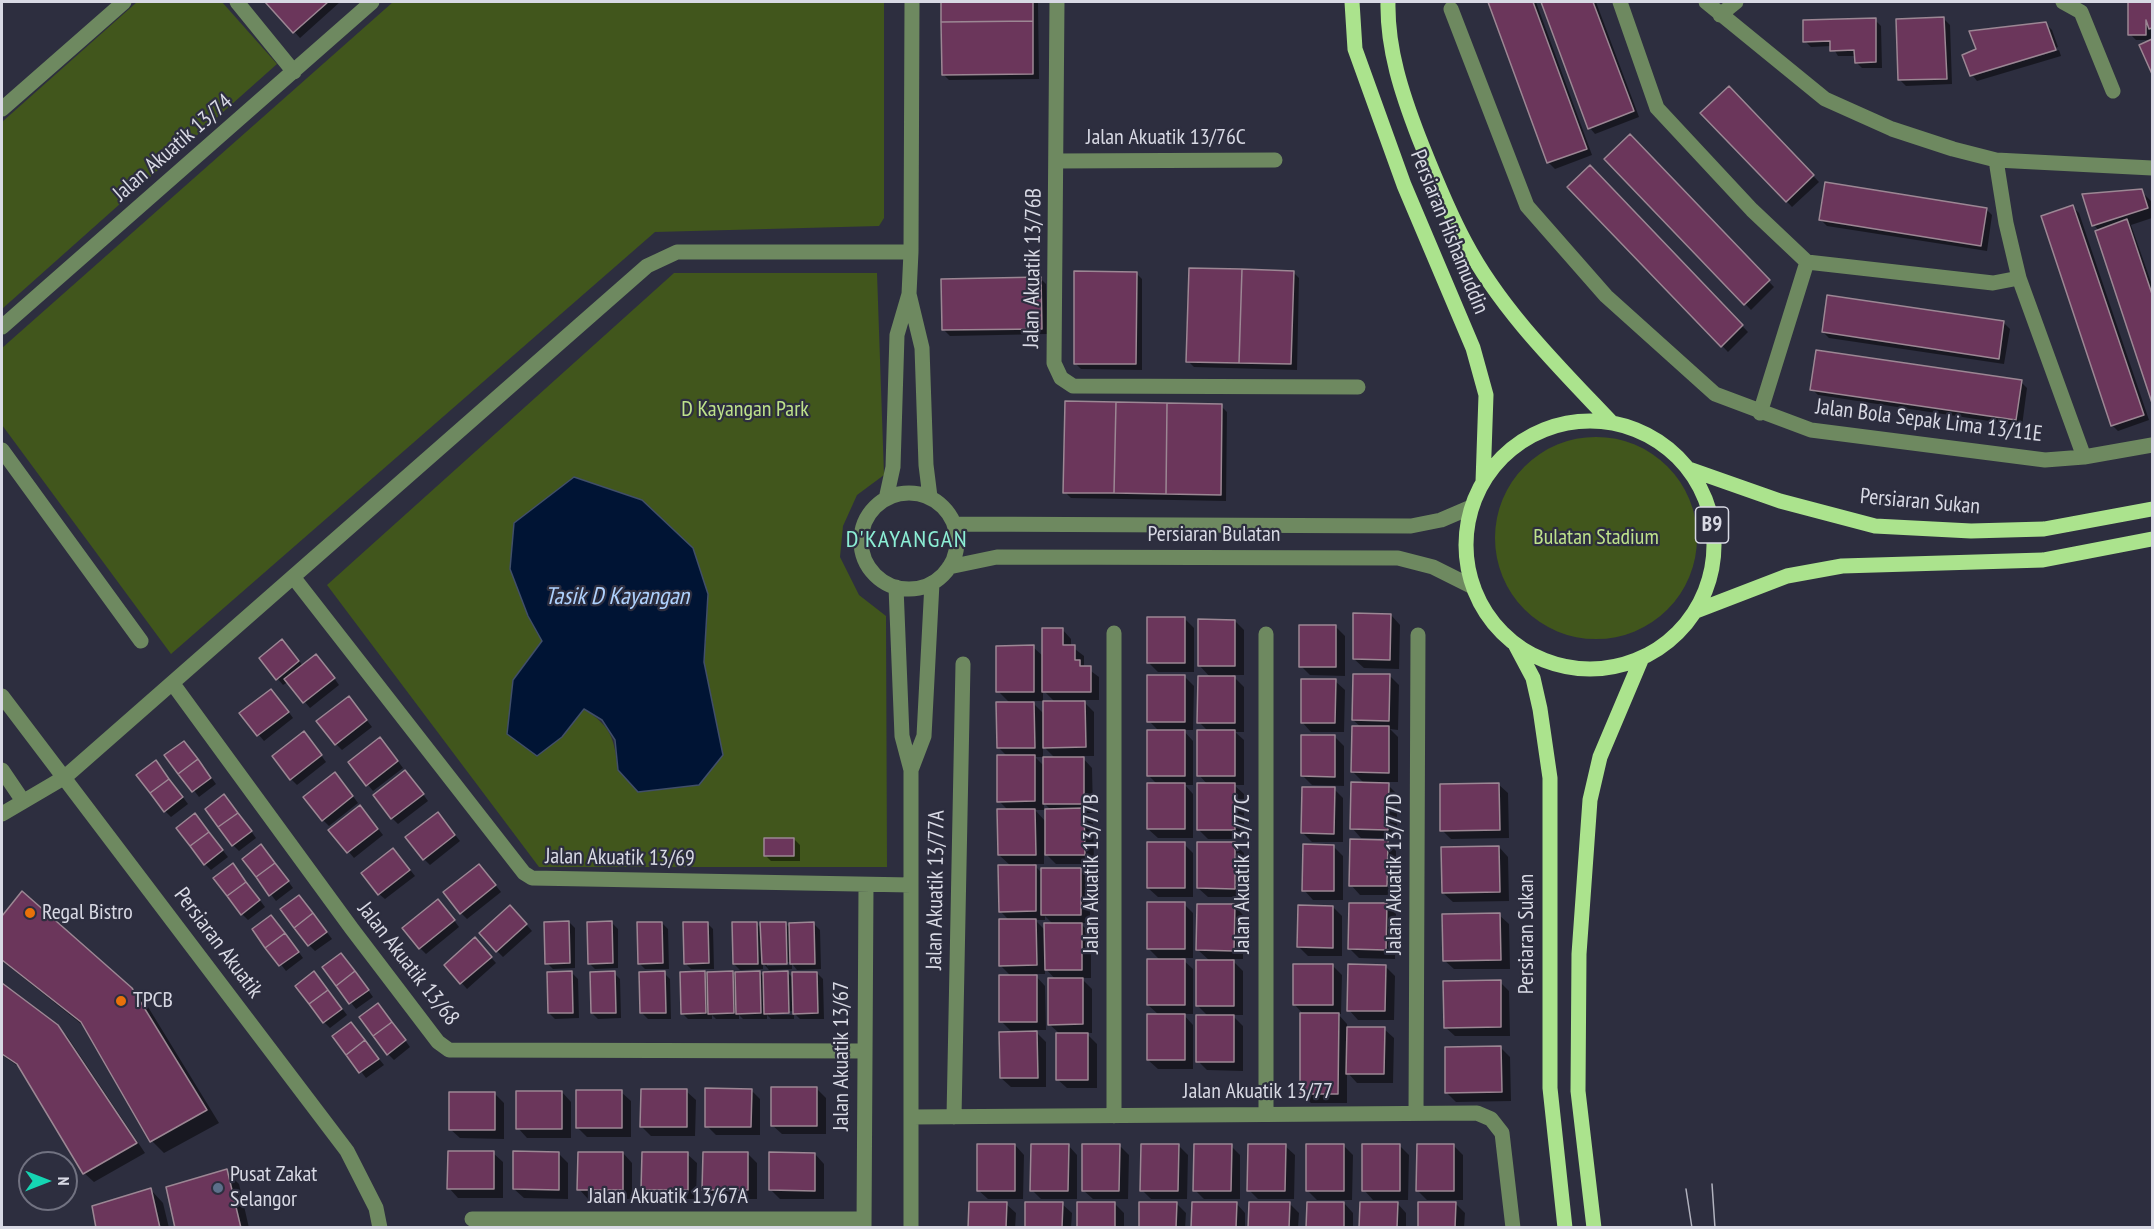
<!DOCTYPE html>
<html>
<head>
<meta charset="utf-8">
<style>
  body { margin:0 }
  #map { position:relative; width:2154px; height:1229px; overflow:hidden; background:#2d2e3f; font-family:"PT Sans Narrow",sans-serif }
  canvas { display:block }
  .frame { position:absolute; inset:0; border:3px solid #d8d9e4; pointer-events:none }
  .north { position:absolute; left:18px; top:1151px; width:60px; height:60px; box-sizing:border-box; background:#2d2e3f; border:2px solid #717281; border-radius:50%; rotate:90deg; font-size:16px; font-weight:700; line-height:24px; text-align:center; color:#d8d9e4 }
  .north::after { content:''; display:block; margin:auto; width:21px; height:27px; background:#15d5b3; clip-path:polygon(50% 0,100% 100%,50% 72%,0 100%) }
</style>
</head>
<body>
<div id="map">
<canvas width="2154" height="1229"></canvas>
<div class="frame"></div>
<div class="north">N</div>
</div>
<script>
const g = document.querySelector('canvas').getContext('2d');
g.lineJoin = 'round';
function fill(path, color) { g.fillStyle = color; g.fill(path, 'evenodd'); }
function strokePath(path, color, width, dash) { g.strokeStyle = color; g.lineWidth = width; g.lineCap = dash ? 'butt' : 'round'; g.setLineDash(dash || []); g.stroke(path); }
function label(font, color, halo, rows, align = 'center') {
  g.font = font + ' "PT Sans Narrow",sans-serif'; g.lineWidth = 4.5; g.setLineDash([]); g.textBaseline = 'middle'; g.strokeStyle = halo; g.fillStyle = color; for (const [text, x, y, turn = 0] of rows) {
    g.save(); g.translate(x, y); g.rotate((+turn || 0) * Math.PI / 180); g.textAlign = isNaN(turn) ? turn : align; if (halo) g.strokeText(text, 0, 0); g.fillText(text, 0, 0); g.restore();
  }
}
fill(new Path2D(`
  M137,2h85l55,62 -275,245v-187z
  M393,2h491v216l-5,8 -224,6 -484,422 -169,-229v-77z
  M674,273h203l7,202 -27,20 -14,31 -3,31 19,38 27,21 1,251h-348l-212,-282zM708,594l-4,68 19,93 -105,15c-4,-32 -6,-43 -34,-61l-22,28 -49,-57 29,-39z
  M1495 538a101 101 0 1 1 202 0a101 101 0 1 1-202 0Z`), '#41561c');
const water = new Path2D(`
  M574,477l68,23 51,48 15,46 -4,68 19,93 -24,30 -61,7 -20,-22 -3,-30 -13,-20 -18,-11 -22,28 -25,19 -30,-22 6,-54 29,-39 -14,-25 -18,-47 4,-46z`);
fill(water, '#001434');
strokePath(water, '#414f69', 1.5);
fill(new Path2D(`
  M267,2h73l-40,36z
  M943,2h95l1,77 -90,1 -6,-6z
  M1489,2h47l56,153 -37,14 -6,-6z
  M1543,2h53l43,115 -44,17 -5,-6z
  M2139,2h13l-1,38h-15l-6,-6z
  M1944,19l6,6 2,59 -46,2 -6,-6z
  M1875,20l6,6 1,42h-20l-6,-6v-6h-18l-6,-10 -21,1 -6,-6z
  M2046,24l6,6 6,17 -87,28 -7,-19 14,-6 -7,-17z
  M2059,50l2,6 -84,25 -4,-5z
  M1729,88l90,94 -27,25 -89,-93z
  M1630,136l144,151 -23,23 -145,-151z
  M1590,167l158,165 -20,20 -159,-165z
  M2141,191l10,10 1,17 -21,7 21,60v114l-56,-167 3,-1 -5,-6z
  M2073,207l6,6 70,207 -31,11 -6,-6z
  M1986,209l6,6 -5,36 -160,-25 -6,-6z
  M1293,272l6,6 -2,92 -103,-3 -6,-6z
  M1136,273l6,6v91l-61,-1 -6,-6z
  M1040,278l6,6 1,50 -97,2 -6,-6z
  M2004,323l6,6 -6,35 -175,-26 -6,-6z
  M2021,382l6,6 -5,38 -204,-31 -6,-6z
  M1221,406l6,6 -1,89 -155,-3 -6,-6z
  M1391,615l9,10 -1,44 -35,-1 -10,-9z
  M1184,618l10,10v44h-36l-9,-9z
  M1235,621l9,9v45h-12l12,12v45h-9l9,8v45h-10l10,9v45h-36l-10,-10 10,-44 -9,-10 9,-44 -9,-9 12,-44 -12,-13z
  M1336,627l9,9v40l-35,-1 -9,-9z
  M1062,629l9,10v7l13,10v10l15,11v23h-17l12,12v44h-13l11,12 1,45h-7l7,6 1,45h-38l-12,-12v12h-11l10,10 37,-5 10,10v44h-10l11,11v44h-10l11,11v44h-6l11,11v44h-30l-10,-9 3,-45 -11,-10 7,-44 -11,-12v6h-11l11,12 1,44h-12l12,12v45h-35l-10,-9 12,-45 -12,-12 11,-44 -12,-12 10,-44 -10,-10 11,-45 -12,-11 9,-45 -9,-9 9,-44 -9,-9 11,-45 -12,-12 35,-44 11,10zM1043,690l13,13 -12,11 -13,-13h12zM1043,746l13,13 -12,7 -9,-9h8zM1044,803l7,7 -5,12 -11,-12h9zM1045,916l9,9 -8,6 -11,-11h10z
  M288,647l15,19 19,-5 17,24 -29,23 -22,-26 -5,3 -22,-26z
  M1184,676l10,10 -1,44h-10l10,11v44h-8l8,9v44h-35l-10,-9 9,-45 -8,-8 10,-45 -10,-10z
  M1390,676l9,9 -1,45 -8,-1 8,8v45h-13l12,12v44h-36l-9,-10 13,-44 -12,-12 8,-45 -8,-7z
  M1335,681l10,9 -1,42h-33l-9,-10z
  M277,696l16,22 -29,23 -23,-27z
  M354,704l18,23 -30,23 -6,-6z
  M1335,737l9,9v40l-32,-1 -9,-9z
  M309,739l17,23 -29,23 -6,-6z
  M386,745l17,23 -30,23 -23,-28z
  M190,748l26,36 -17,13 -32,-42z
  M161,768l27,36 -17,13 -6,-6z
  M411,778l17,23 -30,23 -6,-6z
  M341,780l17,23 -29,23 -6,-6z
  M1498,784l10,9 1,45 -58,1 -9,-9z
  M1334,789l9,9v44h-31l-9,-9z
  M230,802l26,36 -17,13 -6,-6z
  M366,813l17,22 -29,23 -24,-28z
  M195,815l33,42 -17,13 -6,-6z
  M443,820l17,21 -30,24 -6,-6z
  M794,839l6,6v16h-29l-6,-6z
  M1387,841l9,10v44h-36l-9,-10z
  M1184,844l9,9v44h-35l-10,-9z
  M1234,844l10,9 -1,44h-35l-10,-9z
  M1333,846l10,10v44h-30l-9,-10z
  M1499,847l9,10 1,44 -56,1 -10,-9z
  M267,852l26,36 -17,13 -32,-42z
  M399,856l16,20 -30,23 -6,-5z
  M238,871l27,36 -17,13 -6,-6z
  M485,872l16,20 -34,27 -6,-6z
  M22,893l123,109 74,121 -55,30 -12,-12 -67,-114 -83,-66v-43z
  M305,903l27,36 -17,12 -6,-6z
  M1184,904l9,9v45h-12l12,11v45h-10l10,11v44h-35l-10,-9 11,-45 -11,-10 12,-45 -12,-12z
  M1234,905l9,10v44h-12l12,12v44h-11l11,11v45l-36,-1 -9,-9 11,-44 -11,-11 12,-45 -12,-11z
  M1386,905l10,9 -1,45 -36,-1 -9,-9z
  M444,907l15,20 -33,27 -6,-6z
  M1333,907l9,9v40h-34l-9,-9z
  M516,913l16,18 -29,26 -6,-6z
  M1499,915l10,9 1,45h-56l-10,-9z
  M277,922l26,36 -17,13 -32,-41z
  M569,922l6,6v40l-22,1 -6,-6z
  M612,923l6,6v39l-23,1 -6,-6z
  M662,923l6,6 1,40h-24l-6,-6z
  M707,923l6,6 1,40h-23l-6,-6z
  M756,923l6,6 23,-6 5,5 24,-4 6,6 1,39 -24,1 -4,-5 1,-3 -27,1v3l25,-1v4l-23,1 -6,-7v6l-23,1 -6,-6z
  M480,945l16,18 -29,26 -21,-24z
  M347,961l26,36 -17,12 -32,-41z
  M1332,965l10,10 -1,39h-3l9,10v4l37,1 10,9 -1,45h-36l-10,-11v31h-36l-9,-9 2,-79 -10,-11z
  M1385,966l10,10 -1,44h-36l-9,-10z
  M572,973l6,6 1,39 -24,1 -6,-6z
  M614,973l6,6 1,39 -23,1 -6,-6z
  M664,973l6,6 1,40h-23l-6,-6z
  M705,973l4,4 23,-4 5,4 23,-4 4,4 24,-4 6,6 23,-6 6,6 1,40h-24l-5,-5 2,-3 -28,1v3h25v4h-23l-4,-4v4h-24l-4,-4v4h-23l-4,-4v4h-24l-6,-6z
  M320,979l27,36 -17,13 -6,-6z
  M1500,982l9,9 1,45h-55l-10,-9z
  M2,985l65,51 78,117 -51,29 -10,-9 -62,-104 -20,-14z
  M384,1011l26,36 -16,13 -6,-6z
  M351,1024l33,41 -18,13 -32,-42z
  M1500,1047l10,10 1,44 -55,1 -9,-9z
  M816,1088l10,10v36h-44l-10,-9z
  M751,1090l9,9v36h-44l-9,-9z
  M686,1091l10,9 -1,36h-44l-9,-9z
  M562,1092l9,10v36h-44l-9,-10z
  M621,1092l10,9v36h-44l-10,-10z
  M494,1093l10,10v36l-44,-1 -10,-9z
  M1015,1145l9,10 -1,44h-35l-10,-9z
  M1068,1145l9,10v44h-36l-9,-9z
  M1119,1145l10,10 -1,44h-35l-10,-9z
  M1178,1145l10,10 -1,44h-36l-9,-9z
  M1231,1146l9,9v44h-36l-9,-9z
  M1285,1146l10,9 -1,44h-36l-9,-9z
  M1344,1146l9,9 -1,45h-35l-10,-10z
  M1400,1146l9,9 -1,45h-35l-9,-10z
  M1454,1146l9,9v45h-36l-10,-10z
  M493,1153l10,9v36h-45l-9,-10z
  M558,1153l10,10v36l-44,-1 -10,-9z
  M623,1153l9,10v36h-44l-9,-10z
  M687,1154l10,9 -1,36h-44l-9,-10z
  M748,1154l9,9v36h-44l-9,-9z
  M815,1154l9,10v35h-44l-9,-9z
  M226,1171l13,13 10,44h-72z
  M151,1190l12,13 6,25h-71z
  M1114,1203l10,10v15h-46z
  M1176,1203l10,10 -1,15h-45z
  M1236,1203l9,10v15h-52z
  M1289,1203l10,10 -1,15h-48z
  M1344,1203l9,10v15h-45z
  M1397,1203l9,10v15h-45z
  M1455,1203l10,10 -1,15h-45z
  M1006,1204l10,9 -1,15h-45z
  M1062,1204l10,9 -1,15h-45z`), '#0007');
const building = new Path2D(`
  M265,2h63l-35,31z
  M941,2h92v19l-92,1z
  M1488,2h45l54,147 -40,14z
  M1541,2h52l41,109 -46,18z
  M2128,2h24v26l-3,1 -3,-9v15h-18z
  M1944,17l3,62 -49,1 -2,-61z
  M1876,18v44l-21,1 -1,-13 -24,1v-10l-27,1v-22z
  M1033,21v53l-91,1 -1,-53z
  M2046,22l10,28 -86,26 -8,-21 14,-6 -7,-18z
  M2152,39v35l-13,-29z
  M1729,86l85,89 -28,27 -86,-89z
  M1630,134l140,146 -26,25 -140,-146z
  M1590,165l153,160 -22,22 -154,-160z
  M1825,182l162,26 -6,38 -162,-26z
  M2142,189l6,19 -56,18 -10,-32z
  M2073,205l71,210 -33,11 -70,-210z
  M2127,219l25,75v109l-57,-172z
  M1189,268l53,1 -3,94 -53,-1z
  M1242,269l52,2 -3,93 -52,-1z
  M1074,271l63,1 -1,92h-62z
  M1041,277l1,52 -100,1 -1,-51z
  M1827,295l177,26 -5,38 -177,-27z
  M1816,350l206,30 -6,40 -206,-30z
  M1065,401l51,1 -2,91h-51z
  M1116,402l51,1 -1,91 -52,-1z
  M1167,403l55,1 -1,91 -55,-1z
  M1353,613l38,1 -1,46 -37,-1z
  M1147,617h38v46h-38z
  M1198,619l37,1v46h-37z
  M1299,625h37v42h-37z
  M1042,628h21v17h12v15h5v6h11v26h-49z
  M282,639l17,22 -23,19 -17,-22z
  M1034,645v47h-38v-46z
  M316,654l19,24 -32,25 -19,-24z
  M1353,674h37l-1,47 -37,-1z
  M1147,675h38v47h-38z
  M1198,676h37v47h-38z
  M1301,679h35l-1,44h-34z
  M271,689l18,23 -32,24 -18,-23z
  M349,696l18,24 -32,25 -19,-24z
  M1043,701h42l1,46 -43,1z
  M996,702h38l1,46h-38z
  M1352,726h37v47l-38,-1z
  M1147,730h38v46h-38z
  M1197,730h38v46h-38z
  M304,731l18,24 -32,25 -18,-24z
  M1301,735h34v42l-34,-1z
  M380,737l18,24 -32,25 -18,-24z
  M184,741l14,18 -20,15 -14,-19z
  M997,755h38v46l-38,1z
  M1043,757h41v47h-41z
  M198,759l13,19 -19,14 -14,-18z
  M156,760l13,19 -19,14 -14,-18z
  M405,770l19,24 -33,25 -18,-24z
  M335,772l18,24 -31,25 -19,-24z
  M169,779l14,18 -19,15 -14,-19z
  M1351,782l38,1 -1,47 -38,-1z
  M1147,783h38v46h-38z
  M1197,783h38v47h-38z
  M1499,783l1,47 -60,1v-47z
  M1302,787h33l-1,47 -33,-1z
  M224,794l14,19 -20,14 -13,-18z
  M360,805l18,24 -31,24 -19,-23z
  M1084,808l1,47h-40v-46z
  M997,809h38l1,46h-38z
  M438,812l17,23 -32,25 -18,-23z
  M195,813l14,19 -19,14 -14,-18z
  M238,813l14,18 -20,15 -14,-19z
  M209,832l14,18 -19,15 -14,-19z
  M764,838h30v18h-30z
  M1350,839l38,1 -1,46h-38z
  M1147,842h38v46h-38z
  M1197,842h38v47l-38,-1z
  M261,844l14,19 -19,14 -14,-18z
  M1303,844l31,1v46h-32z
  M1499,846l1,46 -58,1 -1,-46z
  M393,848l17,22 -32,25 -17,-22z
  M233,863l13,19 -19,14 -14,-18z
  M275,863l14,18 -20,15 -13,-19z
  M479,864l17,21 -36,29 -17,-22z
  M998,865h38v46l-37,1z
  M1041,868h40v47h-40z
  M246,882l14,18 -19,15 -14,-19z
  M22,891l110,97 75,122 -57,32 -69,-120 -79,-62v-44z
  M299,895l14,18 -19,15 -14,-19z
  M438,899l17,21 -36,29 -17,-21z
  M1147,902h38v47h-38z
  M1349,903h38l-1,47 -38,-1z
  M1197,904h38l-1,47 -38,-1z
  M510,905l17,19 -31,28 -17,-19z
  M1298,905l35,1v42l-36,-1z
  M313,913l14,19 -19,14 -14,-18z
  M1500,913l1,47 -58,1 -1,-47z
  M271,915l14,18 -20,15 -13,-19z
  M999,919h37l1,46 -38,1z
  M569,921l1,42 -25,1 -1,-42z
  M612,921l1,42 -25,1 -1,-42z
  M637,922h25l1,41 -25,1z
  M683,922h25l1,41 -25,1z
  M732,922h25l1,42h-25z
  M760,922h26l1,42h-25z
  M814,922l1,42h-25l-1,-41z
  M1044,923h38v47h-37z
  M285,933l14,19 -20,14 -14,-18z
  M475,937l17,20 -32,27 -16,-19z
  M341,953l14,18 -19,15 -14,-19z
  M1147,959h38v46h-38z
  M1196,960h38v46h-38z
  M1293,964h40v41h-40z
  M1348,964l38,1 -1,46h-38z
  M314,971l14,19 -19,14 -14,-18z
  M355,971l14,19 -20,14 -13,-18z
  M572,971l1,42h-25l-1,-41z
  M615,971l1,42h-25l-1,-41z
  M665,971l1,42h-26l-1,-41z
  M705,971l1,42 -25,1 -1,-42z
  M733,971l1,42 -26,1 -1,-42z
  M760,971l1,42 -25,1 -1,-42z
  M788,971l1,42 -25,1 -1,-42z
  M792,972h25l1,41 -25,1z
  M999,975h38v47h-38z
  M1048,978h35v46l-35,1z
  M1501,980v47l-57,1 -1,-47z
  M2,983l56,42 79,118 -54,31 -66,-110 -15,-10z
  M328,990l14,19 -19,14 -14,-19z
  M378,1003l14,19 -19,14 -14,-19z
  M1300,1013h39l-1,81h-38z
  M1147,1014h38v46h-38z
  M1196,1015h38v47h-38z
  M351,1022l14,18 -19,15 -14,-19z
  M392,1022l14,18 -19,15 -14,-19z
  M1347,1027h38l-1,47h-38z
  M1037,1031l1,47h-38l-1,-46z
  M1056,1033h32v47h-32z
  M365,1040l14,19 -20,14 -13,-18z
  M1501,1046l1,46 -57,1v-46z
  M771,1087h46v39h-46z
  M705,1088l47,1 -1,38h-46z
  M641,1089h46v38h-47z
  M576,1090h46v38h-46z
  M516,1091h46v38h-46z
  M449,1092h46v38h-46z
  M977,1144h38v47h-38z
  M1031,1144h38l-1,47h-38z
  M1082,1144h38l-1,47h-37z
  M1141,1144h38l-1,47h-38z
  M1194,1144h38l-1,47h-38z
  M1248,1144h38l-1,47h-38z
  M1306,1144h38v47h-38z
  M1362,1144h38v47h-38z
  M1417,1144h37v47h-38z
  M448,1151h46v38h-47z
  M513,1151l46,1v38l-46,-1z
  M578,1152h45v38h-46z
  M642,1152h46v38h-47z
  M703,1152h45v38h-46z
  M769,1152l46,1v38l-46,-1z
  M227,1169l14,59h-66l-9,-41z
  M151,1188l9,40h-64l-4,-22z
  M969,1202h38l-1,26h-38z
  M1025,1202h38l-1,26h-37z
  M1077,1202h38v26h-38z
  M1139,1202h38l-1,26h-37z
  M1192,1202h45l-1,26h-45z
  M1249,1202h41l-1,26h-41z
  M1307,1202h37v26h-38z
  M1360,1202h38l-1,26h-38z
  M1418,1202h38l-1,26h-37z`);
fill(building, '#6b365b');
strokePath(building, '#9c8794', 1.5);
strokePath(new Path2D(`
  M237,2l57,70
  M1057,2l-3,361 7,15 12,8 285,1
  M1620,2l37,106 95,102 55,52 186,21 26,-5
  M1706,2l119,97 67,30 61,20 43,11 156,8
  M2063,2l18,10 32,79
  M1451,9l76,197 79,90 109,98 96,36 234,30 39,-3 68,-12
  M1720,15l16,-13
  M2,109l122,-107
  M1996,160l10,63 13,55 65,179
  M1057,161l218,-1
  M909,294l13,54 4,117 4,32
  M2,327l370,-325
  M1760,413l47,-151
  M2,450l139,191
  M861 541a48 48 0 1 1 96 0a48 48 0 1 1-96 0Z
  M886,499l7,-32 4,-132 12,-41 2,-42 1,-250
  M954,524l457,2 30,-6 28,-12
  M949,567l48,-10 401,1 35,9 40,20
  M294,578l230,295 8,5 379,7
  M896,587l6,149 9,34v458
  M1114,633v483
  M1266,634v480
  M173,684l179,245 86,113 11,8 416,1
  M2,696l345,455 29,57 4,20
  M2,770l21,31
  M911,770l13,-34 8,-153
  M2,814l63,-37 582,-511 30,-14h234
  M1416,1113l2,-478
  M911,1117l566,-4 14,6 11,14 11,95
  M954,1117l9,-453
  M472,1219h392
  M864,1228l2,-342`), '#6e8960', 15);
strokePath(new Path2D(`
  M1352,2l3,47 49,136 69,163 13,47 -3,87
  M1388,2c-1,47 14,92 31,136 14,35 28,71 46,104 36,68 93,124 146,180
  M1466 545a124 124 0 1 1 248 0a124 124 0 1 1-248 0Z
  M1689,469l91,32 95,25 96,5 73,-2 108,-20
  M1696,611l91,-35 55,-10 201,-6 109,-21
  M1516,646l17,32 7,31 10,69v310l15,140
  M1594,1228l-16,-137 1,-137 11,-154 10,-43 41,-97`), '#abe38d', 15);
strokePath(new Path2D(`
  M1712,1184l3,44
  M1686,1189l6,39`), '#b1b2be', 1.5);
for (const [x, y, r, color] of [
  [30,913,6,"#e8710a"],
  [121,1001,6,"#e8710a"],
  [218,1188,6,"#5c6f8a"]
]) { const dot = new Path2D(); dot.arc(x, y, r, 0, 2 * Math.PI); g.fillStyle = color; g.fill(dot); strokePath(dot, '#2d2e3f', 2); }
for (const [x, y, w] of [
  [1712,525,33]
]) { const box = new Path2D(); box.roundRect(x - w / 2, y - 18, w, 36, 4.5); g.fillStyle = '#2d2e3f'; g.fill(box); strokePath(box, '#d8d9e4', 1.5); }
label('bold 21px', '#d8d9e4', null, [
  ["B9",1712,525]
]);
label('22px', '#d8d9e4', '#2d2e3f', [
  ["Jalan Akuatik 13/76C",1166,138],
  ["Jalan Akuatik 13/74",173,148,-41],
  ["Persiaran Hishamuddin",1449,232,68],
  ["Jalan Akuatik 13/76B",1033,268,-89],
  ["Jalan Bola Sepak Lima 13/11E",1929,421,7],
  ["Persiaran Sukan",1920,502,5],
  ["Persiaran Bulatan",1214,535],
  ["Jalan Akuatik 13/69",620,858,1],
  ["Jalan Akuatik 13/77B",1092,874,-90],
  ["Jalan Akuatik 13/77C",1243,874,-90],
  ["Jalan Akuatik 13/77D",1395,874,-90],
  ["Jalan Akuatik 13/77A",936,890,-89],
  ["Persiaran Sukan",1527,934,-90],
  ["Persiaran Akuatik",218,943,53],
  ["Jalan Akuatik 13/68",408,964,52],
  ["Jalan Akuatik 13/67",842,1056,-90],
  ["Jalan Akuatik 13/77",1258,1092],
  ["Jalan Akuatik 13/67A",668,1197]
]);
label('22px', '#bee28b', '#2d2e3f', [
  ["D Kayangan Park",745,410],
  ["Bulatan Stadium",1596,538]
]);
label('22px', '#d8d9e4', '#2d2e3f', [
  ["Regal Bistro",42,913],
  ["TPCB",133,1001],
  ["Pusat Zakat",230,1175],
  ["Selangor",230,1200]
], 'left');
g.letterSpacing = '1.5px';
label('24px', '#8ceed5', '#2d2e3f', [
  ["D'KAYANGAN",907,540]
]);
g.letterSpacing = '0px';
label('italic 24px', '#aed1fd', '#2d2e3f', [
  ["Tasik D Kayangan",617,597]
]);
</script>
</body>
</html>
